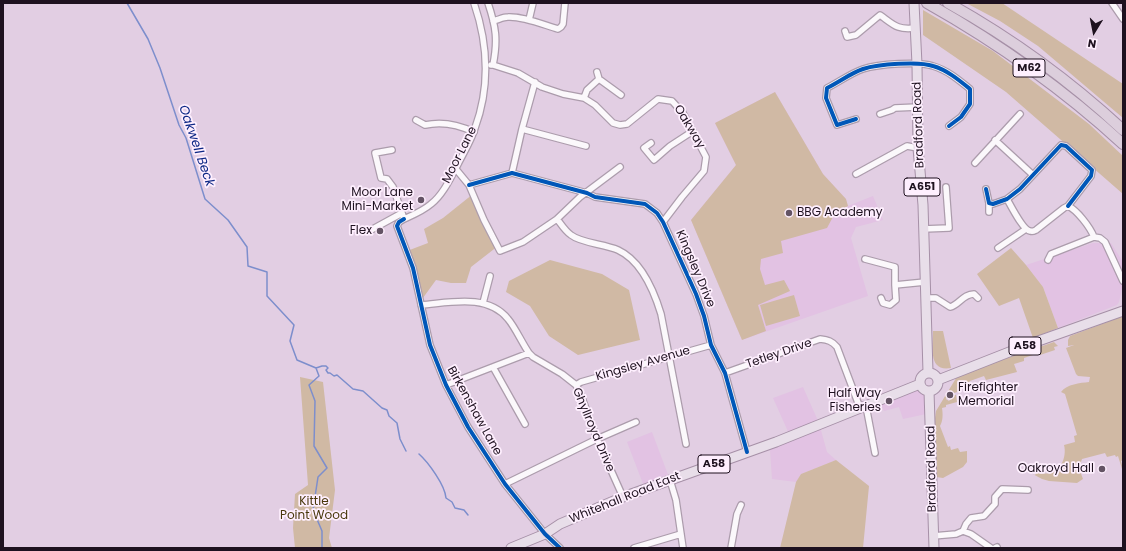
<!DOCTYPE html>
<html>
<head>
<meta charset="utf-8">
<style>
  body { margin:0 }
  #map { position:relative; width:1126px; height:551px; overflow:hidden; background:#e2cee3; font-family:Poppins,sans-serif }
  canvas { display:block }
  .frame { position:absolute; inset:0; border:4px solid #1e111f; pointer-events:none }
  .north { position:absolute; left:1074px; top:12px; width:40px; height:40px; -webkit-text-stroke:3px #feeffe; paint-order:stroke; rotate:190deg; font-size:11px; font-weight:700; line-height:16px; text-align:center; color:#1e111f }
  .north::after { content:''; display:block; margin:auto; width:14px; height:18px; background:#1e111f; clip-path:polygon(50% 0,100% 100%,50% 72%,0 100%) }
</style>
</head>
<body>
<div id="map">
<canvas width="1126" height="551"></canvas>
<div class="frame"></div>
<div class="north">N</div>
</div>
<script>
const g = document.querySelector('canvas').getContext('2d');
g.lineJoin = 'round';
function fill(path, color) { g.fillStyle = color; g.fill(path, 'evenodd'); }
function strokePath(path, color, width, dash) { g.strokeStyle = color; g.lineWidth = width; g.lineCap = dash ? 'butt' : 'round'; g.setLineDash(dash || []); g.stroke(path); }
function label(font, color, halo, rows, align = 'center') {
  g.font = font + ' Poppins,sans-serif'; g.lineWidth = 3.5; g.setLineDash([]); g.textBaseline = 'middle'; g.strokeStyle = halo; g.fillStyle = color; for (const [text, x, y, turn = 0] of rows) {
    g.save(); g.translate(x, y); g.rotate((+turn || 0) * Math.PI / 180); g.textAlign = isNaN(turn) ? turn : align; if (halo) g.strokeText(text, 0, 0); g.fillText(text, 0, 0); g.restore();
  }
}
fill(new Path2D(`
  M775,92l48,82 23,25 2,7 25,-10 10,24 -27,7 -5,11 17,58 -126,44 -51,-120 45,-55 -21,-42z
  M1093,243h18l12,19v22l-4,18 -2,3 -59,23 -15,-41 -17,-22z
  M803,387l16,36 8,29 9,8 -35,14 -5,8 -24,-3 -2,-29 20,-14 -17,-38z
  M922,387l4,3 5,23 -28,6 -4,-12 -15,4 -6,-11z
  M652,432l18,48 -25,9 -18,-47z`), '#e2c2e3');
fill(new Path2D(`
  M966,3h36l121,81v34l-85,-72 -38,-25z
  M923,10l70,41 96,73 34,32v38l-117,-102 -83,-57z
  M775,92l48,82 23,25 2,7 -13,7 -8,15 -46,13 2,12 -22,6 -1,10 5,16 19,-5 6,11 -32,14 8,26 -24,9 -51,-120 45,-55 -21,-42z
  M473,194l25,52 -27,21 -5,16h-15l-15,-3 -16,22 -13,-51 21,-8 -4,-14 19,-11z
  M1011,248l15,17 17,22 15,41 -25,10 -14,-40 -20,8 -22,-32z
  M550,260l52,14 27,16 11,50 -62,15 -29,-19 -19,-30 -24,-14 3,-11z
  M794,295l6,21 -34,10 -6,-21z
  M1123,316v144l-2,1 2,8h-1l-4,-13 -2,1 -1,-2 -8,2 -2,-4 -23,6 -3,9 4,11 -6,4 -28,-2 -7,-2 -13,-7 6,3 3,-4c18,10 30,-11 26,-26l11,-3 -1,-6 3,-1 -12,-41 -4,-2c6,-8 19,-9 28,-10l1,-5 -12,-1 -2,-2 -10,-26 8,-3 -6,1v-6l2,-4z
  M933,331h10l8,37c-23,4 -18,-20 -18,-37z
  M1054,342l4,4 -4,1 1,3 -15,5 -1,-2 -15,5v3l-10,3 3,8 -31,8 -2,-4 -14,5 -5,5h-3v2l-2,1v2l-6,2 -4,-1 -4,7 3,2 5,-6h2l1,7 -11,3v2l-4,1c1,6 1,13 -2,18l8,21 2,-1 1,4 7,-2 2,4 7,-1v11l-4,5 -20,11 -7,-1 -1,-59 1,-7 22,-36z
  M300,377l23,5 12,108 -6,48 3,10h-37l-2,-20 2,-34 13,-9z
  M836,460l33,26 -6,62h-83l16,-66 5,-8z`), '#d0b9a4');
strokePath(new Path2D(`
  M127,3l21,36 12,29 19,57 7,13 19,61 23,21 19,27 1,19 19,6v24l27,29 -4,16 7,19 19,8
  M316,368l3,8 -10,9 6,16 -1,45 13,22 -9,9 -5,33 9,21v17
  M316,368l6,-2h4l2,2 -2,2 2,3h2l4,3 3,-1 16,14 10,2 19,17 5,2 2,6 8,7 3,16 6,12
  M419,454c9,8 26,31 27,44l6,4 3,6 9,2 4,5`), '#7d8ecc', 1.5);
const street = new Path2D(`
  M488,3c8,24 10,37 5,62h-2
  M1112,3l11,16
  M529,20l4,-17
  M493,21c5,-1 10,-4 15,-4 15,-1 36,8 50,12l3,-2 2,-3 2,-21
  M845,31l2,6 9,-2 24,-20c14,10 17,15 35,13
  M493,65l25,8 24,14 21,7 21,4 11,7 18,18 7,2 7,-1 31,-25 14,2 11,12 23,44 -2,14 -22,26 -19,25
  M597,72l2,7
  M584,98l3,-8 12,-11 22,16
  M880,114l12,-4 3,-2 23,-1
  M856,119l-19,6 -11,-27 1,-10c12,-6 24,-15 36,-19 15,-5 56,-8 70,-3 14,4 26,14 37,23v15l-9,13 -12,9
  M416,120l9,5c17,-4 32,-1 49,7
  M522,129l64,17
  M995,140l38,35
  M651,143l-7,5 10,12 16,-14 23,-15
  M392,150l-17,3 6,25 6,1 6,8 11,32c9,-4 19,-8 27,-15 12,-9 20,-27 27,-40 6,-12 13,-23 17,-36 15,-41 13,-84 -1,-125
  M975,163l45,-49
  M455,168l14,17 15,35 16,31 23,-9 34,-23 23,-22 40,-30
  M512,173l10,-44 13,-47
  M856,174l51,-28 11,2
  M469,185l43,-12 75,20 8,4 50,7 12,9 6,9 33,72 8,22 7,29 14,28 22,79
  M986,189l3,14 4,1 14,-5 13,-10 41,-44 5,1 26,24 -1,6 -23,30
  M1007,199c4,7 16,31 23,32 3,1 4,0 6,-1l28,-22 4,-2c9,4 22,21 26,31
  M989,203v9
  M404,219l-5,3 -2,4 16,42 17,77 16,40 22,42 37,57 40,50 15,14
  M557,219c4,5 8,12 14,16 10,8 33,9 47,15 24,11 36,41 43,64l25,130
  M923,229l26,-1 -3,-41
  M371,230l31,-17
  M998,248l28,-19
  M865,259l30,8v18
  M1048,260l3,-6 43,-17 6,1 5,4 18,39
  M881,298l2,5 7,2 6,-5 -1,-15 30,-3
  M926,298h10l14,9c9,-2 13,-13 24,-13l4,4
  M483,303l7,-27
  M421,305c28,-2 66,-12 87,14 7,8 14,24 21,34
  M493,367l32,57
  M725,373l95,-34c8,1 12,2 17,8l23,61
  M446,385l83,-32 4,4 29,17 14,11 5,10 16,44 26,58
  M576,385l5,-3 130,-37
  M866,406l9,47
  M670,480l6,20 7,48
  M505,484l92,-45 39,-17
  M963,531l8,3 20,14
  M933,536l23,-2 7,-3 3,-7 5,-6 13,-2 11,-12v-7l7,-8 26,1
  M634,548l47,-14
  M731,548l6,-34 4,-9
  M995,548l2,-1`);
const primary = new Path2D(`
  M914,3l3,61 1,84 5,57 5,167
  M920 382a9 9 0 1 1 18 0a9 9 0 1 1-18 0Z
  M938,380l89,-35 96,-34
  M929,391l5,157
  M511,548l34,-14 15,-10 63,-27 153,-55 144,-58`);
const highway = new Path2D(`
  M927,3c71,40 136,86 196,141
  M948,3c63,35 122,78 175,127`);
strokePath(street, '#ac9cac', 8);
strokePath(primary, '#a690a7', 11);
strokePath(highway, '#a690a7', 12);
strokePath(street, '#fbf8fb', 5.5);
strokePath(primary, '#e8dee9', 9);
strokePath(highway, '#dccedc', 10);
strokePath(new Path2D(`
  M856,119l-19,6 -11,-27 1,-10c12,-6 24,-15 36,-19 15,-5 56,-8 70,-3 14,4 26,14 37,23v15l-9,13 -12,9
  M469,185l43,-12 75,20 8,4 50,7 12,9 6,9 33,72 8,22 7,29 14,28 22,79
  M986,189l3,14 4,1 14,-5 13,-10 41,-44 5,1 26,24 -1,6 -23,30
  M404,219l-5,3 -2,4 16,42 17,77 16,40 22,42 37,57 40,50 15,14`), '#0057b8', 4);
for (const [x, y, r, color] of [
  [421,200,4,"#635364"],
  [789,213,4,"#635364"],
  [380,231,4,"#635364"],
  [950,395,4,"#635364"],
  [889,401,4,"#635364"],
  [1102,469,4,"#635364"]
]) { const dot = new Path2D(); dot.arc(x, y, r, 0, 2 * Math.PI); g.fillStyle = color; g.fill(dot); strokePath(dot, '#feeffe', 1.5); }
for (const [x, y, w] of [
  [1029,68,32],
  [922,187,36],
  [1025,346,32],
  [714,464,32]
]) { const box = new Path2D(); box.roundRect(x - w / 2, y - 9, w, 18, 3); g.fillStyle = '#feeffe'; g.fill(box); strokePath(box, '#1e111f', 1); }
label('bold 11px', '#1e111f', null, [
  ["M62",1029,68],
  ["A651",922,187],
  ["A58",1025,346],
  ["A58",714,464]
]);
label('12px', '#1e111f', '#feeffe', [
  ["Bradford Road",919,125,-92],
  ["Oakway",689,127,59],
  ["Moor Lane",460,155,-63],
  ["Kingsley Drive",695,269,67],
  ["Tetley Drive",779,354,-19],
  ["Kingsley Avenue",643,364,-16],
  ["Birkenshaw Lane",474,411,61],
  ["Ghyllroyd Drive",593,430,67],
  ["Bradford Road",932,469,-91],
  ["Whitehall Road East",625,498,-22]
]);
label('12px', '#1e111f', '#feeffe', [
  ["Moor Lane",413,193],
  ["Mini-Market",413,207],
  ["BBG Academy",797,213,"left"],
  ["Flex",372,231],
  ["Firefighter",958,388,"left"],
  ["Memorial",958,402,"left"],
  ["Half Way",881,394],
  ["Fisheries",881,408],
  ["Oakroyd Hall",1094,469]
], 'right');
label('12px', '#48370b', '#feeffe', [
  ["Kittle",314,502],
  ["Point Wood",314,516]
]);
label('italic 13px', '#0e2885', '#feeffe', [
  ["Oakwell Beck",196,146,71]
]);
</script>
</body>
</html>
